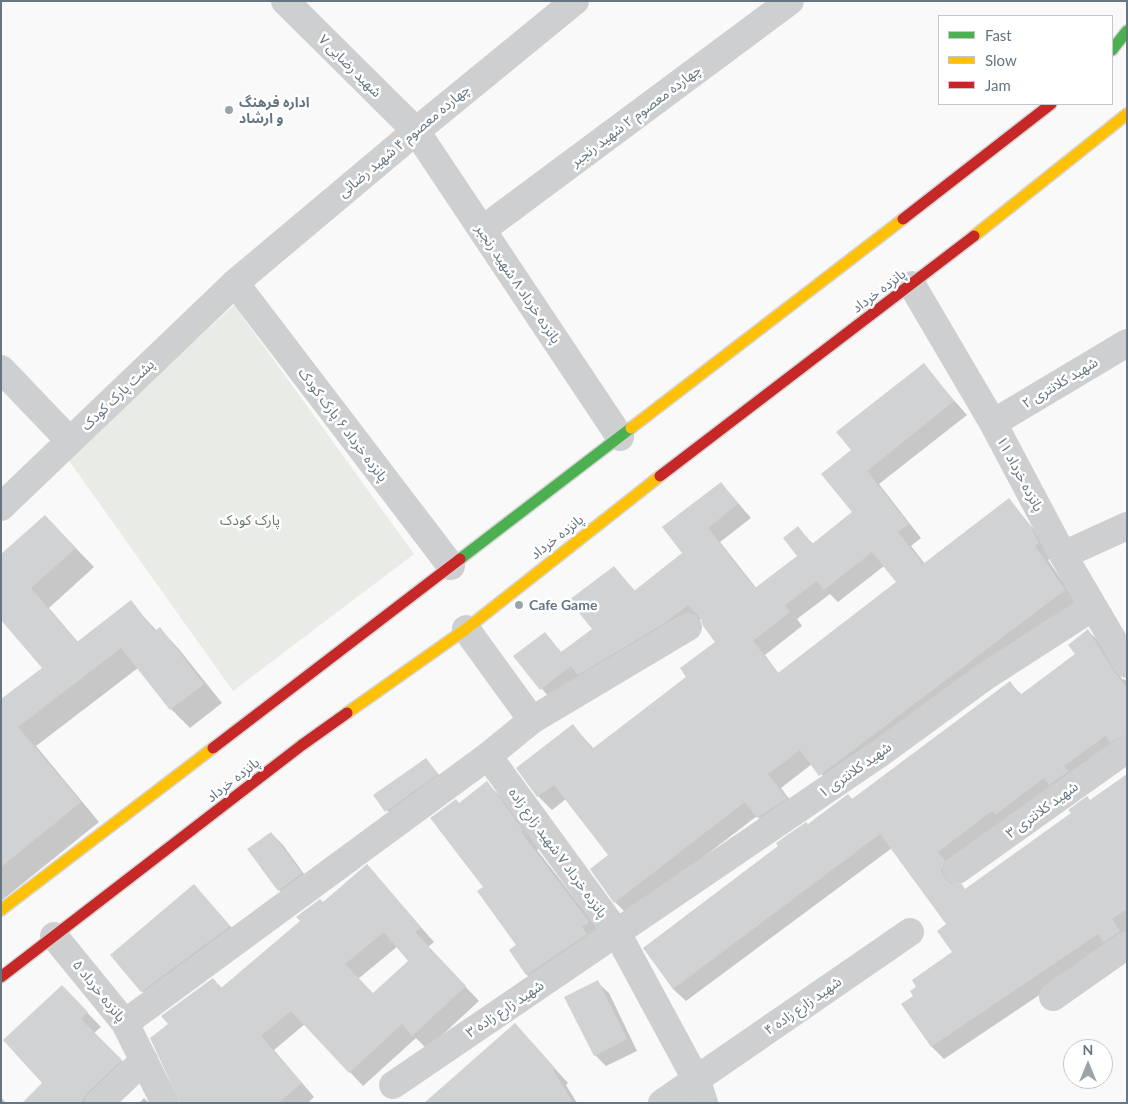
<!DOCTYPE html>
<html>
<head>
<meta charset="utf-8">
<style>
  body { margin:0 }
  #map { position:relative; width:1128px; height:1104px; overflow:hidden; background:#f9f9f9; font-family:Lato,sans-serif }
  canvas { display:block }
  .frame { position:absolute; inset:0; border:2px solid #657683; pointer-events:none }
  .legend { position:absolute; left:938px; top:15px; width:175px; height:90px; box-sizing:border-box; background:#fff; border:1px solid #c1c8cd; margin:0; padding:6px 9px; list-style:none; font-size:15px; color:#657683 }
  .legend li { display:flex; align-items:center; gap:10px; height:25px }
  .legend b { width:25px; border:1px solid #c1c8cd }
  .north { position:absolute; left:1063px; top:1039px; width:50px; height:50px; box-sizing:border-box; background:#fff; border:1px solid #c1c8cd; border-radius:50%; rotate:0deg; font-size:14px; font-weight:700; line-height:20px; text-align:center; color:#657683 }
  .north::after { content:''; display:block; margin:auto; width:18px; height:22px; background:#99a4ac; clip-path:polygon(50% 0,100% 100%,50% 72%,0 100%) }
</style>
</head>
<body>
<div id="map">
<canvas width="1128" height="1104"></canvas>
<div class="frame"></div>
<ul class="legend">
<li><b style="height:6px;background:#4caf50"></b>Fast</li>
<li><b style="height:6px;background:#ffc107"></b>Slow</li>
<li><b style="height:6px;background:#c62828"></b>Jam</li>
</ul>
<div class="north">N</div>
</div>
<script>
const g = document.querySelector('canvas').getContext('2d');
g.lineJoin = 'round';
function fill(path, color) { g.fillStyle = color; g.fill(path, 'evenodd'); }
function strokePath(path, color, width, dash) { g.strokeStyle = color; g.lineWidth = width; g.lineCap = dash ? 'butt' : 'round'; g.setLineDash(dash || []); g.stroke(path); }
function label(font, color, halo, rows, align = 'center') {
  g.font = font + ' Lato,"Noto Sans Arabic",sans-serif'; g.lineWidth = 5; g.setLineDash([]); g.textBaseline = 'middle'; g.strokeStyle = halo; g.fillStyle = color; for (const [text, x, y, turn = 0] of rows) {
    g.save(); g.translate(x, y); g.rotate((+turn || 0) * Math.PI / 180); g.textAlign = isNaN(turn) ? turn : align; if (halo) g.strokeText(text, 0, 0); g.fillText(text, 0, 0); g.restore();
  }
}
fill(new Path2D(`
  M234,305l180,249 -181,137 -166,-233z`), '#e8ebe6');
fill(new Path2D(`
  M923,365l44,50 -88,69 42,54 -10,8 14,18 84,-64 33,39 10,18 -4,3 30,44 -244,184 -22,-24 -31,24 18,24 -28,19 -14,-15 -129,99 -13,-13 -5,-47 -44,-56 -14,11 -14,-14 -20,-28 55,-42 21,23 94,-72 29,-35 -15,-24 -22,17 -126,68 -39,-46 29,-23 18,19 32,-24 20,-62 21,24 49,-38 37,-70 30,35 -31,24 37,47 42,-33 -1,-28 15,16 40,-32v-61zM884,566l14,17 -119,91 -14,-19 37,-29 -5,-7 33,-25 8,8z
  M45,516l49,51 -45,41 29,34 52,-40 27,29 3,-2 18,19 44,55 -32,25 -19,-19 -33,-41 -102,78 63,76 -98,79v-163l43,-70 -43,-50v-64l2,1z
  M1088,631l13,12 21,36 5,1v72l-170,123 -4,11 12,4 162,-115v155l-16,17 -167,112 -12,-12 -17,-51 38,-44 -5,-27 -56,-77 -206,153 -13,-12 -28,-41 163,-122 45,-26 157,-117 12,12 55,-41z
  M426,759l22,27 -50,37 -23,-27z
  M487,783l17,17 35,48 -2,2 69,89 -62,53 -17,-17 -17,-25 8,-5 -33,-58 -26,-83z
  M271,833l12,12 29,40 -22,17 -11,-12z
  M367,866l67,76 -6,5 51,54 -52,48 -11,-11 -53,48 -58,-62 -31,26 40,47 -6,6h-127l-11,-79 43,-45 9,9zM398,946l12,15 -37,34 -15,-16z
  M194,885l47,53 -87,64 -12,-11z
  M597,982l12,11 28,58 -31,15 -11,-11z
  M76,1001l25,26 -7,6 41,41 -28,29h-83l20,-20z
  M515,1025l53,58 -2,2 11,18h-151z
  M1,1097l5,6h-5z
  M144,1098l5,5h-10z`), '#0003');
fill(new Path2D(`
  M924,363l30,38 -87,70 42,53 -11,8 25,32 86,-66 20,26 10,19 -4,3 30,44 -246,186 -19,-26 -32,24 19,24 -30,20 -12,-16 -131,101 -24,-34 18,-14 -54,-70 -17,12 -21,-29 57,-44 19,25 94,-72 -6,-9 35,-26 -12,-16 -2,-7 -13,-14 -22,17 -88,53 -7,-9 -31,24 -27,-34 32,-24 16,20 31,-23 -23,-29 45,-34 20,25 48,-38 -20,-26 59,-45 17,22 -30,24 47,60 42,-32 -14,-18 15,-12 14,18 40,-32 -31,-38 30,-24 -15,-18zM872,552l24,30 -118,91 -25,-32 37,-29 -5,-7 32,-24 7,9z
  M45,515l31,33 -45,40 46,54 54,-42 24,31 5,-4 44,57 -34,26 -49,-62 -103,79 63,75 -80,65v-168l41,-31 -41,-48v-66z
  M1088,629l26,43 13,15v47l-17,8 -5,-6 -41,30 5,5 -20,14 -5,-7 -49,37 -3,-4 -54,41 7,9 -4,10 4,8 6,5h11l3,5 106,-76 -3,-3 19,-14 3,4 37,-26v135l-15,10 8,12 -16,11 -6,-8 -167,113 -30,-43 12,-8 -3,-5 6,-4 -4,-7 40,-28 -15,-21 9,-7 -66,-90 -207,155 -30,-41 135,-102 -2,-3 30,-21 2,2 40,-30 4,5 158,-118 10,14 55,-41 -7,-9z
  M426,758l12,16 -53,38 -12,-17z
  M487,781l36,49 -2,2 68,90 -7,5 5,7 -61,41 -17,-25 7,-5 -39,-54 6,-4 -53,-69 26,-19 3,4z
  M271,832l31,41 -24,18 -31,-42z
  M367,864l54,63 -6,5 51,54 -54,50 -10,-12 -53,49 -58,-62 -30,25 41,47 -24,20h-98l-30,-65 18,-14 -7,-8 52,-38 8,10 79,-67 -4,-4 24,-18 3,3zM384,932l24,29 -35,32 -28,-29z
  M194,884l36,42 -89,66 -31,-37z
  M598,980l29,59 -33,17 -30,-59z
  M62,985l26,27 -7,7 41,41 -34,32 -8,11h-58l20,-20 -39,-43z
  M515,1023l40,45 -2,2 20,33h-149z`), '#d0d2d3');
const fast = new Path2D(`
  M1112,50l15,-19
  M460,559l171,-131`);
const slow = new Path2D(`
  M974,236l153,-122
  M631,428l272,-209
  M347,713l119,-84 194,-153
  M1,910l212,-162`);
const jam = new Path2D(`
  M903,219l148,-115
  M660,476l314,-240
  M213,748l247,-189
  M1,977l301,-232 45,-32`);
strokePath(fast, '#d5d6d7', 14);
strokePath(slow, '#d5d6d7', 14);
strokePath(jam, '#d5d6d7', 14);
strokePath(new Path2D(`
  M285,1l131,130 204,306
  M482,230l308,-229
  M235,283l216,283
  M912,285l81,138 70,132 64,109
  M1,369l69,72
  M993,423l134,-80
  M1,507l234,-224 181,-152 159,-130
  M1063,555l64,-29
  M466,629l66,91 -44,36 129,177 80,148 7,22
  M532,720l156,-93
  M957,870l170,-121
  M54,936l71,87 40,80
  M1053,997l74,-52
  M125,1023l363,-267
  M393,1085l486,-331 107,-78 107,-69
  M99,1103l45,-43
  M662,1103l248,-171`), '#cecfd0', 28);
strokePath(fast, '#4caf50', 11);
strokePath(slow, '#ffc107', 11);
strokePath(jam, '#c62828', 11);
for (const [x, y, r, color] of [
  [229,110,5,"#99a4ac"],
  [519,605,5,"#99a4ac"]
]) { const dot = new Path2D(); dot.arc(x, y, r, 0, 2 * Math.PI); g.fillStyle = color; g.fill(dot); strokePath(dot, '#fff', 2); }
label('14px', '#657683', '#fff', [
  ["شهید رضایی ۷",350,66,45],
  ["چهارده معصوم ۲ شهید رنجبر",636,116,-37],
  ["چهارده معصوم ۴ شهید رضائی",404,141,-40],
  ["پانزده خرداد ۸ شهید رنجبر",518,284,56],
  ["پانزده خرداد",879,291,-37],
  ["شهید کلانتری ۲",1060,383,-31],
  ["پشت پارک کودک",118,395,-44],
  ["پانزده خرداد ۶ پارک کودک",343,425,53],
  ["پانزده خرداد ۱۱",1020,474,62],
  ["پانزده خرداد",557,537,-38],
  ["شهید کلانتری ۱",855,770,-35],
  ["پانزده خرداد",233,780,-38],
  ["شهید کلانتری ۳",1042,810,-36],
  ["پانزده خرداد ۷ شهید زارع زاده",558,853,54],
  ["پانزده خرداد ۵",99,991,51],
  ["شهید زارع زاده ۴",803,1006,-35],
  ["شهید زارع زاده ۳",505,1009,-34]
]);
label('bold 14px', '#657683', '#fff', [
  ["اداره فرهنگ",239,102],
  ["و ارشاد",239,118],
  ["Cafe Game",529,605]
], 'left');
label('14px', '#687a64', '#fff', [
  ["پارک کودک",250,520]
]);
</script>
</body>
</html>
